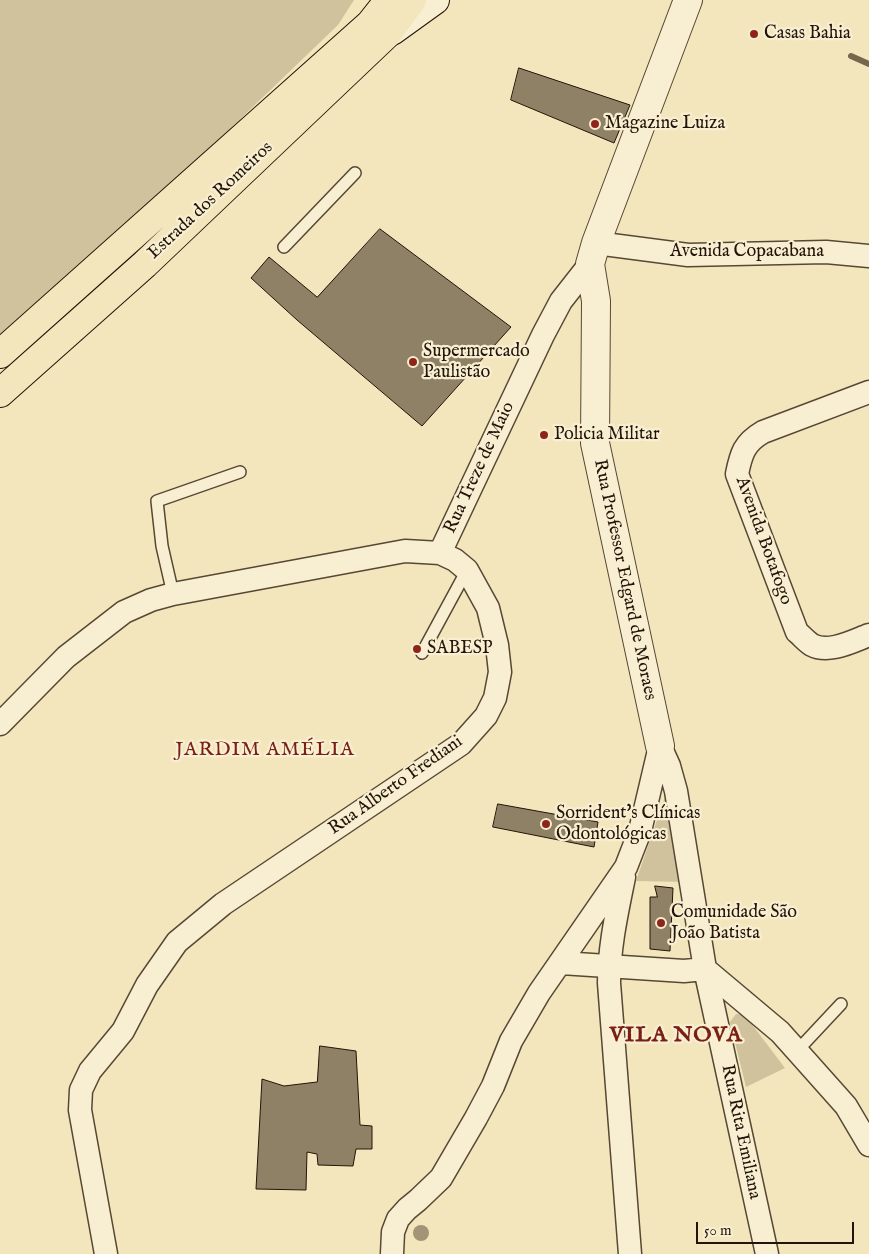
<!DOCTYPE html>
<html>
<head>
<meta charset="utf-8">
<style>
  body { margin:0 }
  #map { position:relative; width:869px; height:1254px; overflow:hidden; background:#f4e6bc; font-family:"IM FELL English",serif }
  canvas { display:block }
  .scale { position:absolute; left:696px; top:1222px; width:158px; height:22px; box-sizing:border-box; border:2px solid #221407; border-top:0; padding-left:6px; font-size:15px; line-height:18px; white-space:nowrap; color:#221407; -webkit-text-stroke:4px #f8efd3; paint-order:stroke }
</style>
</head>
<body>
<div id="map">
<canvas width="869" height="1254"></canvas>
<div class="scale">50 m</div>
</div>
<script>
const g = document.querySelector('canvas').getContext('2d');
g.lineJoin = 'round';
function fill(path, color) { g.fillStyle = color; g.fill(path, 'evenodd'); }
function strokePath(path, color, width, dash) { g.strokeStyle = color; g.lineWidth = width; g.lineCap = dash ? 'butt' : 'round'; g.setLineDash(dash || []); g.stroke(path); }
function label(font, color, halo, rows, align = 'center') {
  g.font = font + ' "IM FELL English",serif'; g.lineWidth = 4.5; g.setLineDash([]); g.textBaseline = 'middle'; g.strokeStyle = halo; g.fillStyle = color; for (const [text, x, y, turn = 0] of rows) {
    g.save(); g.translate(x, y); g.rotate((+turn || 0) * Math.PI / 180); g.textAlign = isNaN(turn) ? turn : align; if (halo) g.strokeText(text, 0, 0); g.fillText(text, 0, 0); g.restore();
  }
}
fill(new Path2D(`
  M0,0h354l-16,25 -209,201 -129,109z
  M667,791l16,91 -47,-1z
  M736,1014h8l41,54 -39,19 -16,-65z`), '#d0c29d');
strokePath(new Path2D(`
  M851,56l18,8`), '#75674e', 6);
const building = new Path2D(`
  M519,68l111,37 -16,38 -103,-43z
  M380,229l131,98 -89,99 -125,-106 -46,-42 18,-21 48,40z
  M498,804l100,18 -4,25 -101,-20z
  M655,886l18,2 -3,63 -20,-2v-52h7z
  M320,1046l36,5 4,74 12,1v23h-16l-3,17 -35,-1 -1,-11 -10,-2 -1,38 -50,-1 6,-110 22,7 33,-4z`);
fill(building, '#8f8165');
strokePath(building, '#221407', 1);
const service = new Path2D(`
  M284,247l71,-74
  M173,594l-11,-48 -5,-45 83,-29
  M422,653l45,-83
  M797,1051l44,-47`);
const minor = new Path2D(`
  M596,243l92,12 138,-3 43,4
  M869,392l-106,40c-19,11 -22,22 -26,42l60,158c5,4 10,10 15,13 17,9 41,-4 57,-10
  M440,553l103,-218 18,-34 29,-37
  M0,724l66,-67 58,-45 27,-12 22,-6 232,-43 35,2 15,7 12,10 21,38 9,37 3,27 -5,26 -9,18 -25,28 -238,160 -46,38 -30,43 -24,46 -33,40 -9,19 -1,20 26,144
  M660,746l9,20 7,25 29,178 62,285
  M624,877c-7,35 -15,70 -15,106l21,271
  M561,963l123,8 21,-2 75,63 17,19 49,55 23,39
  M392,1254l1,-22 5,-13 9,-10 11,-9 23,-22 35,-60 17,-32 18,-45 28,-48 87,-126 14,-36 20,-85`);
const tertiary = new Path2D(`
  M660,746l-65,-303 1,-142 -6,-37 6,-21 92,-243`);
const secondary = new Path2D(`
  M392,31l43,-31`);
const primary = new Path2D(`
  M0,354l370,-330 19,-24
  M0,393l145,-129 242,-230 25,-34`);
strokePath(service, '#564834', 14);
strokePath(minor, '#564834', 25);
strokePath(tertiary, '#564834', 30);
strokePath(secondary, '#221407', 30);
strokePath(primary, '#221407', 30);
strokePath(service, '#f8efd3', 11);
strokePath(minor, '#f8efd3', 22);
strokePath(tertiary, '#f8efd3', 28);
strokePath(secondary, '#f8efd3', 28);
strokePath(primary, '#f4e6bc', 28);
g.fillStyle = '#a29476';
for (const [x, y] of [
  [421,1233]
]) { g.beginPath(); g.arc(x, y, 8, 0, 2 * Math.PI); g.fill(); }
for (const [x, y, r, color] of [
  [754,34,5,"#8f2418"],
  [595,124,5,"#8f2418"],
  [413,362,5,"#8f2418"],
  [544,435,5,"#8f2418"],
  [417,649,5,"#8f2418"],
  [546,824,5,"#8f2418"],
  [661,923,5,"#8f2418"]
]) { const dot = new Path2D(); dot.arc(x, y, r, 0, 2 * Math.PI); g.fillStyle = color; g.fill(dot); strokePath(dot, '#f8efd3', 2); }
label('18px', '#221407', '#f8efd3', [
  ["Casas Bahia",764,34],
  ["Magazine Luiza",605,124],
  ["Supermercado",423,352],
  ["Paulistão",423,373],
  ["Policia Militar",554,435],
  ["SABESP",427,649],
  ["Sorrident's Clínicas",556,814],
  ["Odontológicas",556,835],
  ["Comunidade São",671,913],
  ["João Batista",671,934]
], 'left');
label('18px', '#221407', '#f8efd3', [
  ["Estrada dos Romeiros",211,201,-43],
  ["Avenida Copacabana",747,252],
  ["Rua Treze de Maio",480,468,-65],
  ["Avenida Botafogo",763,541,70],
  ["Rua Professor Edgard de Moraes",624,580,78],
  ["Rua Alberto Frediani",396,786,-35],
  ["Rua Rita Emiliana",740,1132,78]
]);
g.letterSpacing = '1px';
label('20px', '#7a1f14', '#f8efd3', [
  ["JARDIM AMÉLIA",265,751]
]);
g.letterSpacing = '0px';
g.letterSpacing = '1px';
label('bold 22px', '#7a1f14', '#f8efd3', [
  ["VILA NOVA",676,1036]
]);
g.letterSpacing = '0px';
</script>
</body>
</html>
